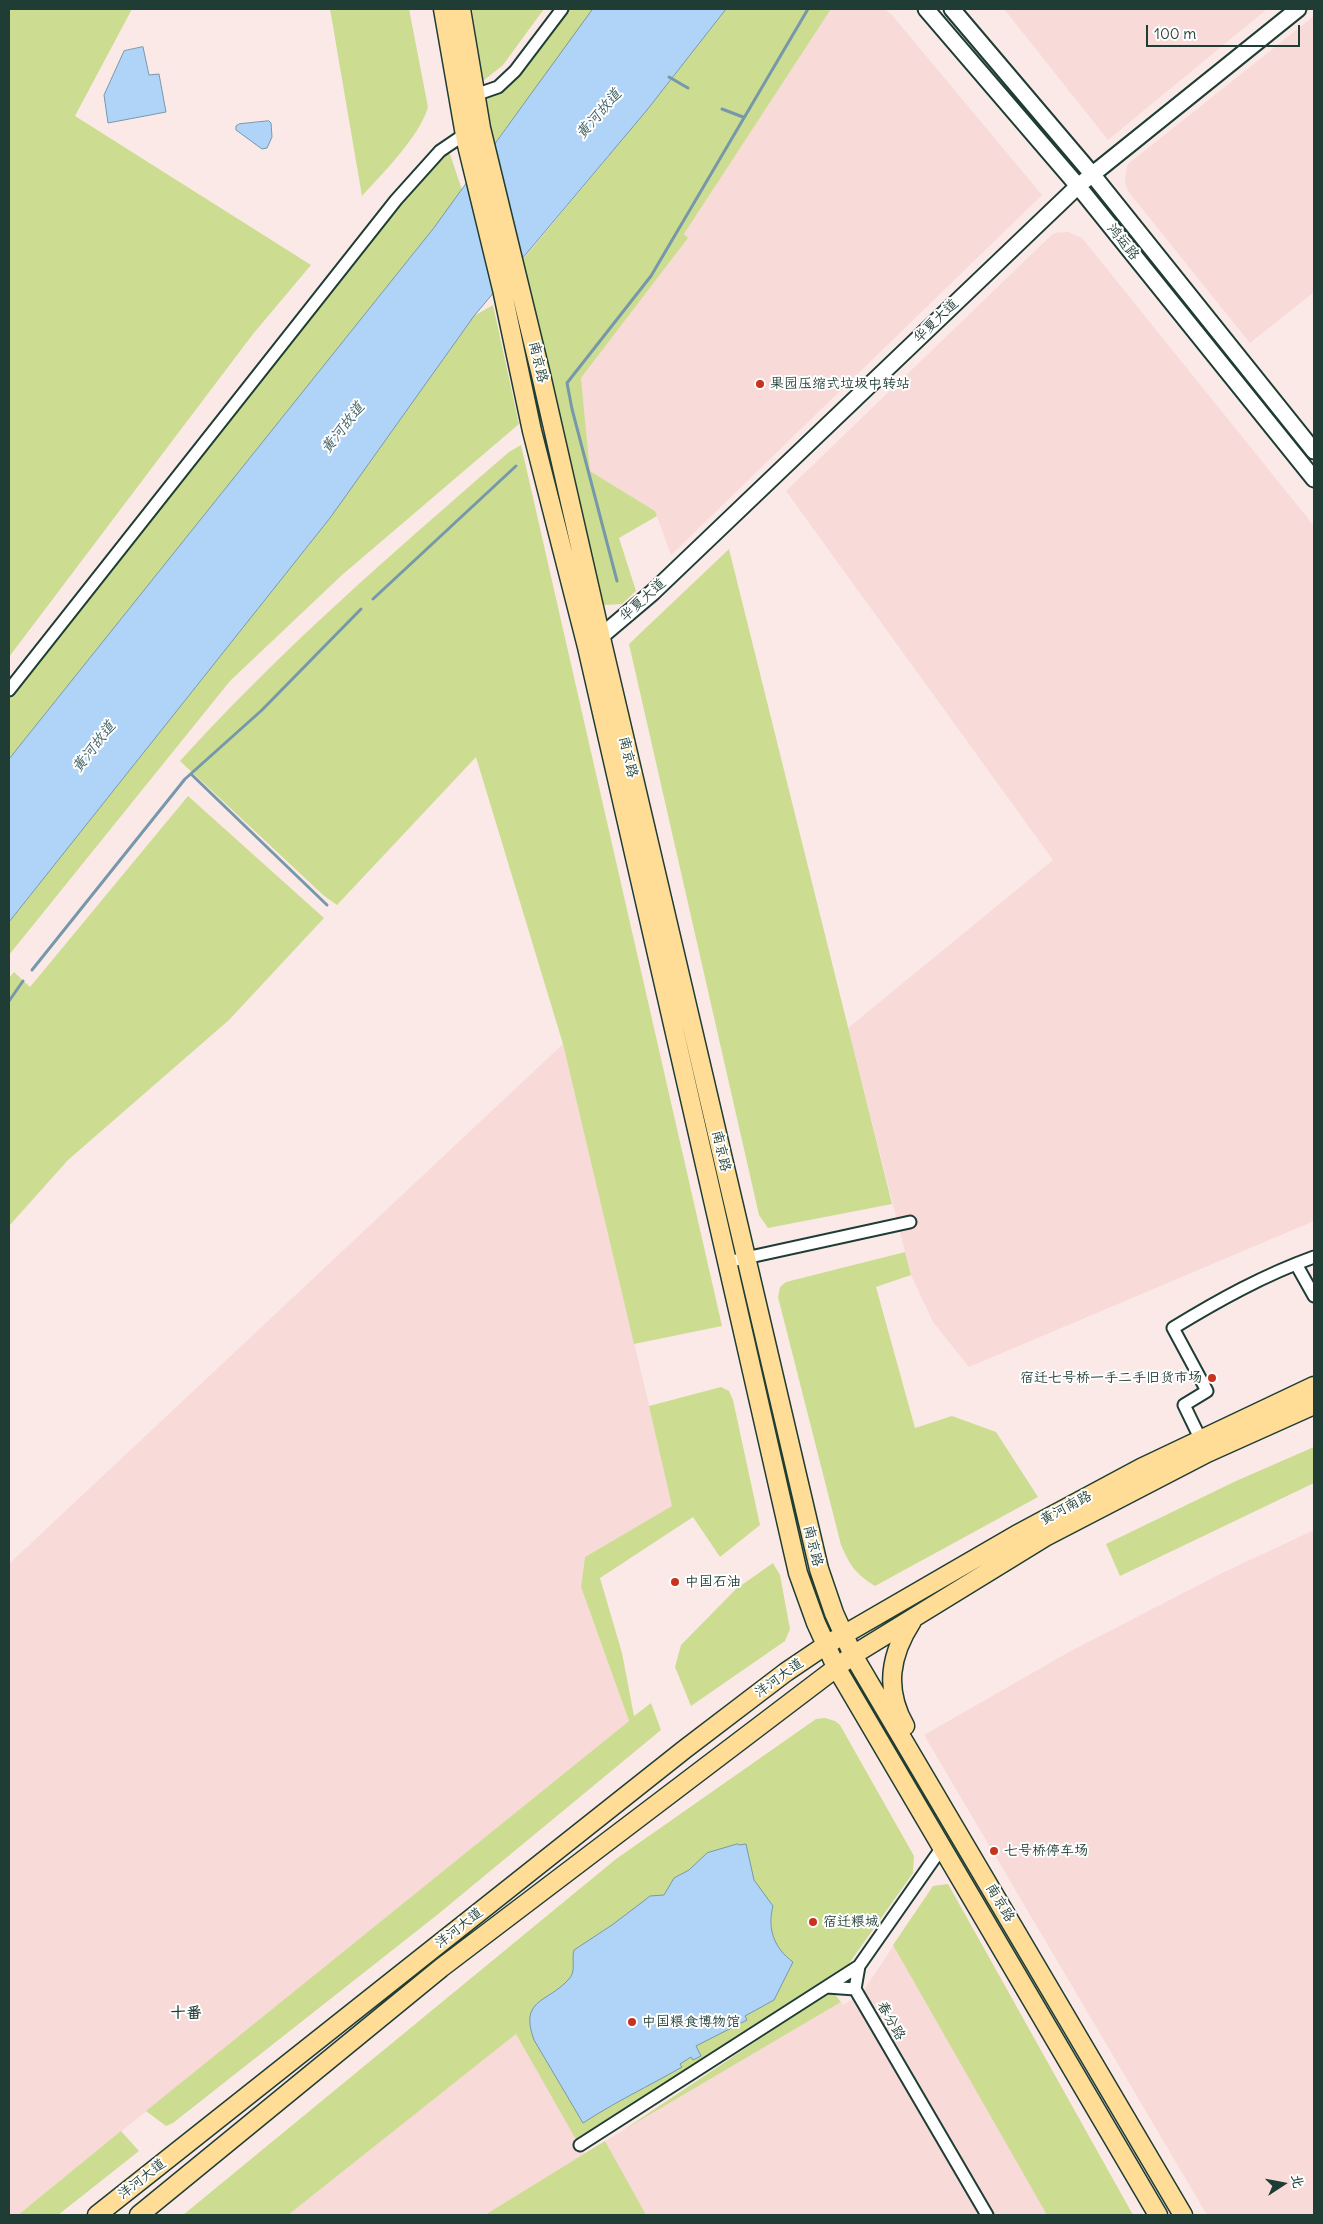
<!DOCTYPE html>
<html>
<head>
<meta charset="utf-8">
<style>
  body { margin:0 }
  #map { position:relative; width:1323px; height:2224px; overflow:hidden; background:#fbe9e8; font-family:Delius,"LXGW WenKai TC",sans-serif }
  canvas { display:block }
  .frame { position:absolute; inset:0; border:10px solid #1f3d34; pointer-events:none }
  .north { position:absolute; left:1258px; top:2159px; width:50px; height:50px; -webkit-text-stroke:4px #fff; paint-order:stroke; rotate:79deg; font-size:14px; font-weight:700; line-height:20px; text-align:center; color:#1f3d34 }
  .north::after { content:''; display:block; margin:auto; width:18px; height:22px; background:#1f3d34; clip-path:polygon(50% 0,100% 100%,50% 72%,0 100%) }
  .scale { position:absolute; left:1146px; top:25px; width:154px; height:22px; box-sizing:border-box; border:2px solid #1f3d34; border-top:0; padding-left:6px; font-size:15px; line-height:18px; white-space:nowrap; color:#1f3d34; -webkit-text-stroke:4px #fff; paint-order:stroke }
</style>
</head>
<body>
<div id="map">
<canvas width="1323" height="2224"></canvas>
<div class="frame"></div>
<div class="north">北</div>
<div class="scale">100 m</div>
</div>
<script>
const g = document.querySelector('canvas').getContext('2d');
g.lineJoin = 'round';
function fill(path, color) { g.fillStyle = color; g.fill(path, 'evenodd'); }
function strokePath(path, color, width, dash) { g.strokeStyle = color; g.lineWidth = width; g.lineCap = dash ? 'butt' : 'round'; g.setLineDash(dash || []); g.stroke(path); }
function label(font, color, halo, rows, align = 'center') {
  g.font = font + ' Delius,"LXGW WenKai TC",sans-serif'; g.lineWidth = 4; g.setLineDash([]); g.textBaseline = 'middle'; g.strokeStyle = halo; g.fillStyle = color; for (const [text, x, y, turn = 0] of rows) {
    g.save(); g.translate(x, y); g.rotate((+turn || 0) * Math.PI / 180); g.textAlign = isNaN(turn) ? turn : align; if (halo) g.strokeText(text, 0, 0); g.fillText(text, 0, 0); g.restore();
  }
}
fill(new Path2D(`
  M831,9h54l7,6 150,180 -371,360 -16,-44 -65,-40 -9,-93 107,-140 -4,-4z
  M1004,9h263l-159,131z
  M1314,16v276l-64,51 -122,-152 -3,-9 1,-11 2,-7z
  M1068,232l14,6 232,288v695l-345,146 -36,-45 -22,-47 -63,-247 205,-168 -267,-369 251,-242 17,-16z
  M563,1044l110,462 -88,51 -4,30 48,134 -611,494h-9v-651z
  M1314,1530v685h-107l-283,-480 145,-83 153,-79z
  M948,1884l185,331h-845l228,-181 69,119 256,-151 2,3 19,-12 71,-107z`), '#f8dad8');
fill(new Path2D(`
  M9,9h123l-57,107 236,149 -58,69 -244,323z
  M330,9h79l19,98c-8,29 -45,66 -66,89z
  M472,9h72l-41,56 -20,16z
  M567,9h28l-104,139 -11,-50 16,-4 18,-16z
  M726,9h105l-147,225 4,4 -107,140 9,93 65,40 2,5 -38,22 17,53 -14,13 -17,1 -7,-5 -79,-336 128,-154z
  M449,151l13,39 -29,39 -424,530v-61l390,-492 45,-51z
  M493,305l26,119 -177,151 -112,106 -221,274v-33l321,-404 144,-202z
  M521,445l201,881 -88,18 -71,-300 -87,-287 -139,148 -14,-10 -143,-134c101,-112 215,-210 329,-309z
  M729,549l163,655 -124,24 -9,-13 -130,-571z
  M188,796l136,122 -95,102 -161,140 -59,66v-248l5,-6 16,15z
  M905,1252l6,23 -35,12 39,141 37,-12 44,16 42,65 -163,89c-19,-12 -25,-20 -34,-41l-63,-248 2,-10 6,-5z
  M721,1387l8,4 4,9 27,125 -40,32 -27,-40 -93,61 22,75 12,63 17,-13 10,27 -224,185 -264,208 -7,3 -20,-15 483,-390 -48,-134 4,-30 87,-51 -23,-100z
  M1314,1447v36l-194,93 -14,-32 130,-63z
  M773,1563l7,12 10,54 -5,12 -94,65 -16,-39 6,-22 55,-56z
  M825,1718l10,3 5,4 74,131 -1,17 -65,92 -270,178 -62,-109 -228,181h-105l433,-356 200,-140z
  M948,1884l185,331h-86l-154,-270 40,-59z
  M833,1992l8,10 -219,129 206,-138z
  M121,2131l18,20 -81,64h-40z
  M605,2141l41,74h-161z`), '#ccdd91');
const water = new Path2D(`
  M593,9h133l-79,101 -173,206 -144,202 -321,404v-163l424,-530z
  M143,47l6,28 10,-1 7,38 -58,11 -4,-28 20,-44z
  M269,121l2,2 1,14 -5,11 -5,1 -26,-19v-4l3,-2z
  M738,1844l1,1 7,-1 8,36 19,26c-6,23 1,42 20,56l-19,38 -29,16 2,4 -51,26 5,10 -8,4 -2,-3 -11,7 2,3c-33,19 -67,35 -99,56l-49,-83c-15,-41 13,-37 34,-60 9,-8 3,-20 6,-30l38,-25 33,-25 5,-4 14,-1 10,-17 15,-8 18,-17z`);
fill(water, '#b0d4f8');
strokePath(water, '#7698aa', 1);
strokePath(new Path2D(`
  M669,77l19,11
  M722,109l21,8
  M617,581l-45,-172 -5,-26 84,-107 157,-267
  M373,599l143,-133
  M191,774l136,131
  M32,970l153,-191 77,-69 99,-101
  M9,1001l14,-20`), '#7698aa', 3);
const street = new Path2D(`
  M475,95l23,-8 17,-16 47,-62
  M9,690l387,-490 44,-49 25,-17
  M727,1262l183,-40
  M1296,1264l18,32
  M1200,1438l-16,-33 23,-14 -34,-63c46,-28 91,-53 141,-71
  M943,1846l-84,120 -4,23 132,226
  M827,1987l28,2
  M580,2145l279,-179`);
const secondary = new Path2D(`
  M926,9l152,177 236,293
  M952,9l140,165 222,277
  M593,643l59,-50 426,-407 220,-177`);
const primary = new Path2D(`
  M443,9l23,132 36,148 30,142 55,216 211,926 18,50 20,44 322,548
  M461,9l20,119 60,247 60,263 218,931 15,44 19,42 330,560
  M905,1726c-21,-37 -15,-71 7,-105
  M97,2215l588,-466 101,-77 40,-27 190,-110 125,-67 173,-82
  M139,2215l302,-247 412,-313 192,-118 162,-84 107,-48`);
strokePath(street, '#1f3d34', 15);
strokePath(secondary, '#1f3d34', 19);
strokePath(primary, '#1f3d34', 21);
strokePath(street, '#fff', 11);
strokePath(secondary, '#fff', 15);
strokePath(primary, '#ffdd96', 18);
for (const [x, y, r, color] of [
  [760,384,5,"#c8321e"],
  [1212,1378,5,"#c8321e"],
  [675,1582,5,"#c8321e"],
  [994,1851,5,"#c8321e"],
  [813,1922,5,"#c8321e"],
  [632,2022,5,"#c8321e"]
]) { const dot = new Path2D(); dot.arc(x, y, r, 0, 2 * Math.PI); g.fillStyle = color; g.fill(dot); strokePath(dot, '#fff', 2); }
label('14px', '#1f3d34', '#fff', [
  ["鸿运路",1123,242,51],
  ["华夏大道",936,321,-44],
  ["南京路",538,362,77],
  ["华夏大道",643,600,-42],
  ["南京路",628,757,77],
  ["南京路",721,1151,77],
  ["黄河南路",1066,1508,-28],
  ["南京路",813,1546,76],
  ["洋河大道",779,1678,-36],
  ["南京路",1000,1903,59],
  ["洋河大道",459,1928,-38],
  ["春分路",891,2021,60],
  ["洋河大道",142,2179,-38]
]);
label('14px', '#1f3d34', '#fff', [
  ["果园压缩式垃圾中转站",770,384],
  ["宿迁七号桥一手二手旧货市场",1202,1378,"right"],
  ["中国石油",685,1582],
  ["七号桥停车场",1004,1851],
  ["宿迁粮城",823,1922],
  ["中国粮食博物馆",642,2022]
], 'left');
label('italic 15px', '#436365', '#fff', [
  ["黄河故道",599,114,-49],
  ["黄河故道",343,428,-52],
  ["黄河故道",94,747,-52]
]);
label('bold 16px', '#1f3d34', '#fff', [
  ["十番",186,2013]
]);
</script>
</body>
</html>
